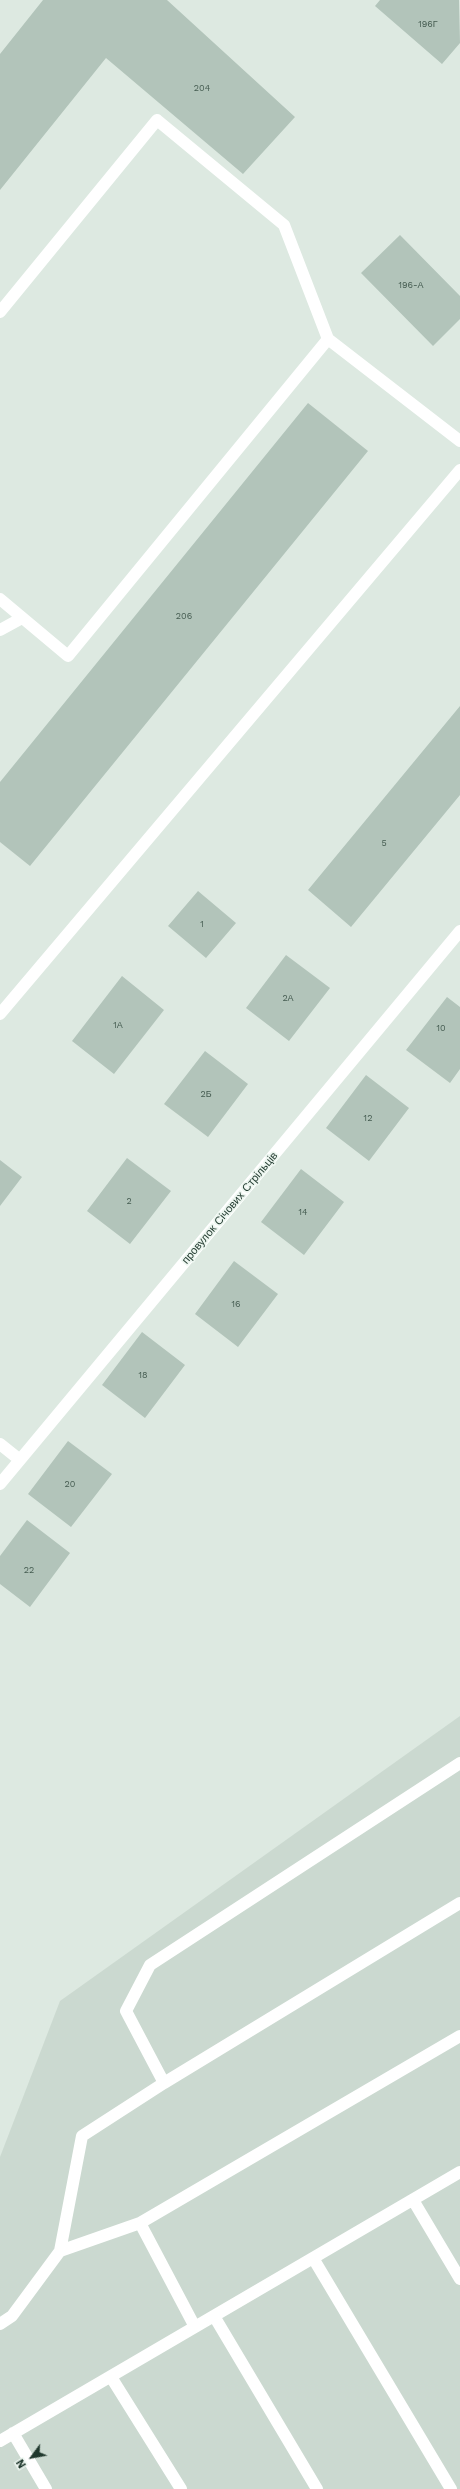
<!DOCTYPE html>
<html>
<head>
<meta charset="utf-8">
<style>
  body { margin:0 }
  #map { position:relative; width:460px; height:2489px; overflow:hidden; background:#dde9e1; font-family:"Work Sans",sans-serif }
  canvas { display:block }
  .north { position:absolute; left:12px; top:2437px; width:40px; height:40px; -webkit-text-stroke:3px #edf6f0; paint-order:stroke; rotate:238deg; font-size:11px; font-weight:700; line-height:16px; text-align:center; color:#1f382d }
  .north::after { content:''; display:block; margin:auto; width:14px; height:18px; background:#1f382d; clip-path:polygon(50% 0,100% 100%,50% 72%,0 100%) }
</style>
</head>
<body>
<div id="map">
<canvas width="460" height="2489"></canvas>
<div class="north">N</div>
</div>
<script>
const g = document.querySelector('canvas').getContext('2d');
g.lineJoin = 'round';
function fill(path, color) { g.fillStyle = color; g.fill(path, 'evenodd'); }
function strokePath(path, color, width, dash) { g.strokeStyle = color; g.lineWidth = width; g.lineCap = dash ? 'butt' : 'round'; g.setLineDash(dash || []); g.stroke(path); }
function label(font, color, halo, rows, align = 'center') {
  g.font = font + ' "Work Sans",sans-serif'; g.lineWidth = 3.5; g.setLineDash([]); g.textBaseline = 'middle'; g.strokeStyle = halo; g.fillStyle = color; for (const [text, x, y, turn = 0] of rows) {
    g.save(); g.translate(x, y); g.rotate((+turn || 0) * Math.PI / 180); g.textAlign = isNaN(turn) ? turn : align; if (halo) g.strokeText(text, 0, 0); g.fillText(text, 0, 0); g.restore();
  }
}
fill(new Path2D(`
  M460,1716v773h-460v-332l60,-156z`), '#cbd9d0');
fill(new Path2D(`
  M43,0h124l128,117 -52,57 -137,-116 -106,132v-136z
  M380,0h79l1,43 -18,21 -67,-58z
  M400,235l60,61v23l-27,27 -72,-73z
  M308,403l60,48 -338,415 -30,-24v-60z
  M460,706v89l-109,132 -43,-37z
  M198,891l38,32 -30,35 -38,-32z
  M286,955l44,33 -41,53 -43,-33z
  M122,976l42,34 -50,64 -42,-33z
  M447,997l13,10v62l-10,14 -44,-33z
  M205,1051l43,33 -40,53 -44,-33z
  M366,1075l43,33 -40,53 -43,-33z
  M127,1158l44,33 -41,53 -43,-33z
  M0,1160l22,17 -22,29z
  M301,1169l43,33 -40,53 -43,-33z
  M234,1261l44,33 -40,53 -43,-33z
  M142,1332l43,33 -40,53 -43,-33z
  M68,1441l44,33 -41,53 -43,-33z
  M27,1520l43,33 -40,54 -30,-23v-28z`), '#b2c4ba');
strokePath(new Path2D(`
  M0,312l157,-192 127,105 44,114 132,102
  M0,599l68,57 260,-317
  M0,630l22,-12
  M0,1014l460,-544
  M0,1444l20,16
  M0,1484l460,-553
  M164,2083l296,-180
  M413,2200l47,79
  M140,2223l55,104
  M60,2251l80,-28 320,-187
  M313,2258l138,231
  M214,2316l103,173
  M0,2324l12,-8 48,-65 22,-115 82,-53 -38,-72 24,-46 310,-202
  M111,2377l70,112
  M13,2433l33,56
  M0,2441l460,-269`), '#fff', 12);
label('9px', '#445b50', null, [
  ["196Г",428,24],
  ["204",202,88],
  ["196-А",411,285],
  ["206",184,616],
  ["5",384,843],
  ["1",202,924],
  ["2А",288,998],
  ["1А",118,1025],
  ["10",441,1028],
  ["2Б",206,1094],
  ["12",368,1118],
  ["2",129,1201],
  ["14",303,1212],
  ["16",236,1304],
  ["18",143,1375],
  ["20",70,1484],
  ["22",29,1570]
]);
label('11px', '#1f382d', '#edf6f0', [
  ["провулок Січових Стрільців",230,1208,-50]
]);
</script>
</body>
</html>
